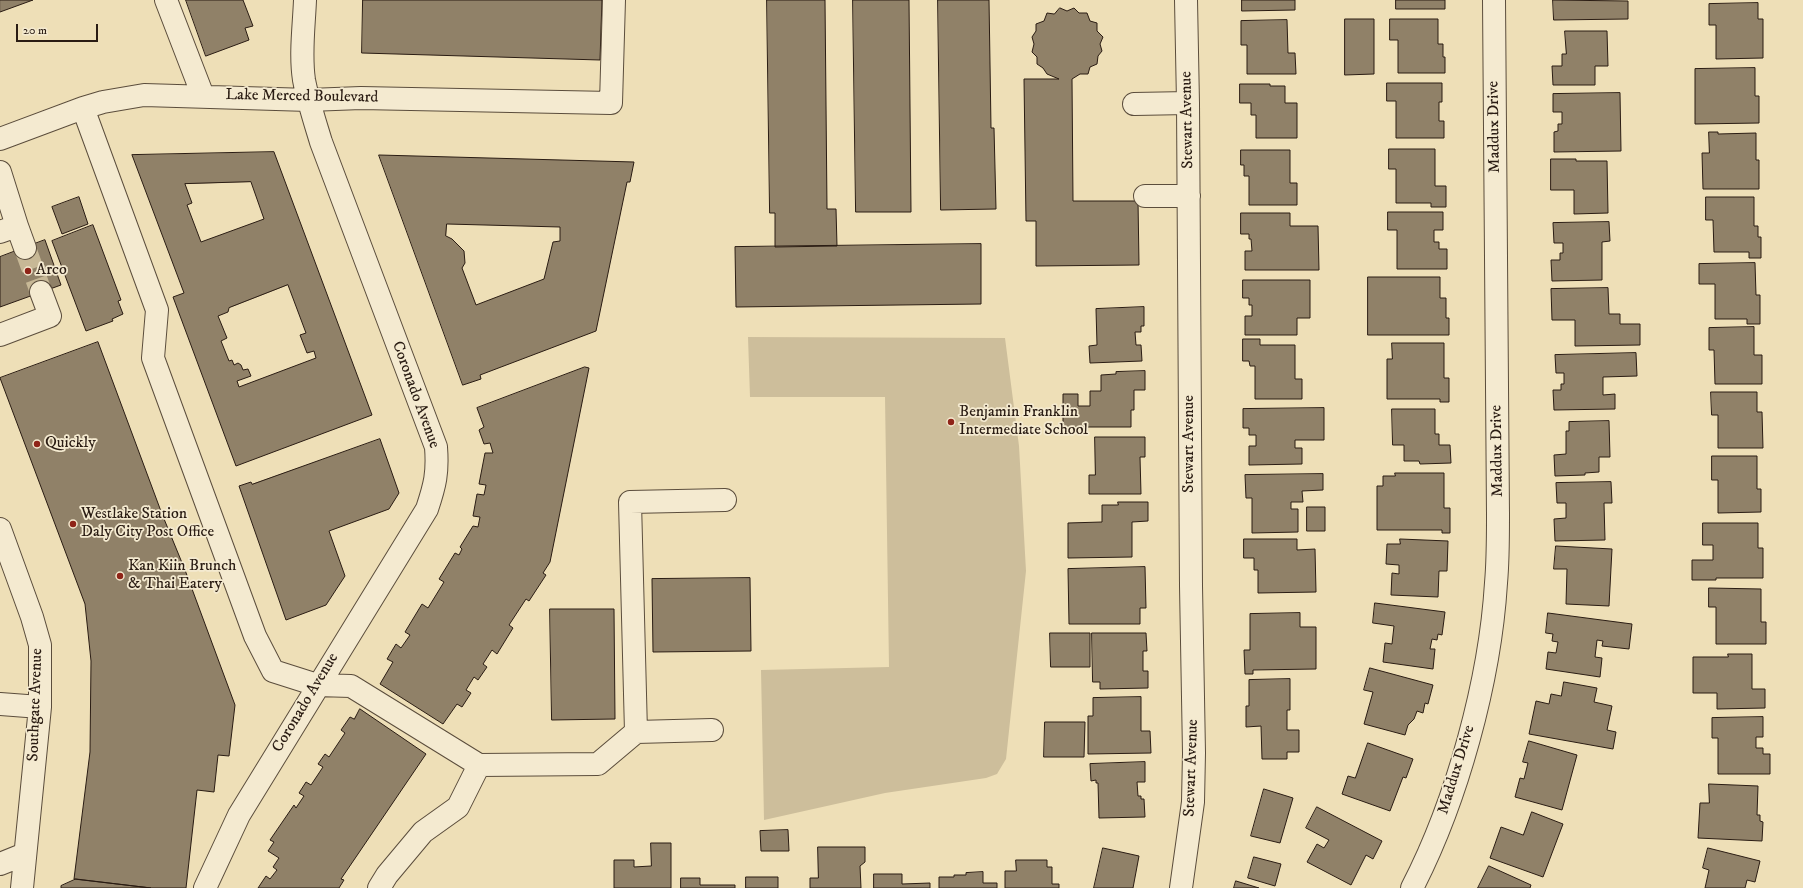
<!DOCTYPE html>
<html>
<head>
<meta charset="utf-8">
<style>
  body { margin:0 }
  #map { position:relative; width:1803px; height:888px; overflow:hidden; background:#eedfb7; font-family:"IM FELL DW Pica",serif }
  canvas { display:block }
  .scale { position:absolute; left:16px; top:24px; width:82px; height:18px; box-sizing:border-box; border:2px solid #2a1c13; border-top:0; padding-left:5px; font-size:12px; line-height:14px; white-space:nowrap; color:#2a1c13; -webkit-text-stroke:3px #f4ead0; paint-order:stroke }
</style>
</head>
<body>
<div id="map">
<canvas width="1803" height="888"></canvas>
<div class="scale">20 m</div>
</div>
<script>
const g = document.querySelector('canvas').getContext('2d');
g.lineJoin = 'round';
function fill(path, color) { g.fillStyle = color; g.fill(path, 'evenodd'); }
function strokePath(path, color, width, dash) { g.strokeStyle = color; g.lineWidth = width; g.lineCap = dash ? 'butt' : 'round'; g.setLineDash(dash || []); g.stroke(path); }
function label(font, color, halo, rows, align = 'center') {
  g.font = font + ' "IM FELL DW Pica",serif'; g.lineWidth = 3.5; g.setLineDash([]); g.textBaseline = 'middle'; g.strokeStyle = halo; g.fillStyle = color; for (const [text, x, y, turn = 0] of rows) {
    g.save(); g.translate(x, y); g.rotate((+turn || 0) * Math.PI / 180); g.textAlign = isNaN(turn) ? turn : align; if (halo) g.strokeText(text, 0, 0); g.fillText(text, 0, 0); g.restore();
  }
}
fill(new Path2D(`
  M748,337l257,1 14,108 7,125 -20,188 -9,15 -11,4 -101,15 -121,27 -3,-150 128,-3 -4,-270h-135z`), '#cdbe9b');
const building = new Path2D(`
  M0,0h33l-33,12z
  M186,0h57l10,26 -8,2 4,12 -43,16z
  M363,0h239l-2,60 -238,-7z
  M767,0h58l2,209h9l1,37 -62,1v-34h-5z
  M853,0h56l2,212h-55z
  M938,0h51l2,128h3l2,81 -55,1z
  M1242,0h53v10l-53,1z
  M1396,0h49v9h-49z
  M1553,0l75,1v18l-74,1z
  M1758,3v16h5v39l-47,1v-34h-7v-21z
  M1060,8l7,3 7,-3 5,5h8l3,8 7,2v8l6,6 -3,7 2,7 -4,5 -1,8 -7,3 -2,7h-8l-8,5 1,122h65l1,64 -103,1v-45h-10l-2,-142h35l-12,-5 -4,-6 -6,-4v-7l-5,-5 2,-8 -2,-7 4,-6v-7l8,-3 3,-8 7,1z
  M1345,19h29v55l-29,1z
  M1390,19h48v25h5v13h2v16h-47v-33h-8z
  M1287,20l1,33h7l1,21h-49v-29h-6v-24z
  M1565,31h42l1,35h-13v19h-42l-1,-19h10v-12h4z
  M1755,68v28h4v27l-64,1v-55z
  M1387,83h55v19h-3v19h5v17h-48v-37h-9z
  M1240,84h30v2h15v17h12v35h-41v-23h-5v-12h-11z
  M1620,93l1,58 -67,1v-20l4,-1v-7h4v-12h-9v-18z
  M1709,132h9v2l38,-1v27h3v29h-56l-1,-36h7z
  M1389,149h46v37h11v21h-15v-4h-35v-34h-7z
  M1241,150h49v33h7v22h-48v-29h-5v-11h-3z
  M274,152l98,263 -136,51 -63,-169 11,-4 -52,-138zM251,182l13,37 -63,23 -14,-37 5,-2 -7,-19zM288,285l18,48 -6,2 7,18 7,-2 2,7 -77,29 -2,-6 14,-5 -3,-7 -5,1 -2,-5 -3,-2 -4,2 -2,-5 -3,1 -8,-20 6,-3 -9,-22 10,-4 1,-4z
  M379,155l255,7 -4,20h-3l-31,149 -116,44 1,4 -18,6zM447,224l113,3v14l-7,1 -9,37 -68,26 -14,-37 3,-5 -1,-12 -12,-12 -6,-3z
  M1551,159h25v2h31l1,52 -34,1v-24h-23z
  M79,197l9,27 -26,10 -10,-27z
  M1706,197h48v29h4v11h3v21h-12v-6h-35l-1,-32h-7z
  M1388,212h55v18h-9v12h5v7h8v20h-50v-39h-9z
  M1241,213h49v13h28l1,44h-74v-19h7l-1,-12h-2v-5h-8z
  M1609,222l1,19 -8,1v38l-50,1 -1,-21h9v-7h3v-10h-9l-1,-20z
  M93,225l28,75 -3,1 5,13 -11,5 1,2 -27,10 -34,-90z
  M45,240l16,45 -61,22v-50z
  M981,244v60l-245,3 -1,-60z
  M1755,263l1,32h4v29h-13v-5h-32v-35h-16v-20z
  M1368,277h72v21h6v20h3v17h-81z
  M1243,280h67v38h-13v17h-52v-19h7v-11h-3v-7h-6z
  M1608,288l1,26h11v10h20v21l-65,1v-26h-23l-1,-31z
  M1144,307v19h-3v6h-6l1,13h5l1,16 -52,2 -1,-17 8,-1 -1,-36z
  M1754,327v28h8v29h-47l-1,-34h-5v-22z
  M1243,339h17v6h35v34h7v20h-47v-33h-5l-1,-5h-6z
  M98,342l64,172 23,56 50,135 -6,51 -11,-1 -4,37 -17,-2 -11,98h-35l-77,-9 16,-127 1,-91 -6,-57 -85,-226z
  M1392,343h52v35h5v24h-9v-3h-53v-40h5z
  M1636,353l1,23 -34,1v18l12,-1v15l-61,1 -1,-20h8v-6h3v-11h-8l-1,-18z
  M585,367l4,1 -39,194 -7,11 3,2 -17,26 -3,-2 -17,26 4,3 -16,26 -5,-4 -9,14 4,3 -9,13 -4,-3 -8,13 5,3 -9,14 -5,-3 -14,20 -63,-40 13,-22 -6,-3 9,-15 5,4 9,-13 -5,-3 17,-28 6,4 16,-26 -5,-3 16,-26 4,2 3,-6 -2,-2 13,-21 5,1 2,-10 -7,-1 4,-22 7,1 2,-10 -7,-1 6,-31h8l-3,-10 -6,1 -5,-14 5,-3 -7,-19z
  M1145,371v19h-11v20h-3v17h-68v-33h15v12h12v-15h11v-16l15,-1v-2z
  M1711,392h46v20h5l1,36h-45v-33h-6z
  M1324,408v32h-29v8h7v16l-53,1v-19h7v-11h-7v-7h-6v-19z
  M1392,409h43v25h4v11h11l1,18 -31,1 -1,-3h-15v-16h-11z
  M1609,421l1,36h-11v15l-14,1v2l-30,1 -1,-21 12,-1v-23h3v-9z
  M1095,437h50v20h-5l1,37h-52v-19h6z
  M380,439l19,54 -10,16 -60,22 16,45 -19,29 -40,15 -47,-134 12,-4 1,2z
  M1712,456h45v33h4v23l-43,1v-33h-6z
  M1395,473h49v35h6v25h-8v-3h-65v-44h6v-10h12z
  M1323,474v16l-21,1 1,11h-12v7h7v23l-46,1v-35h-6l-1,-23z
  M1611,482l1,21h-8l1,37 -50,1 -1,-22 12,-1v-15h-9l-1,-20z
  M1118,502h30v19l-16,1v35l-64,1v-35l34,-1v-17h16z
  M1307,507h18v24h-18z
  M1703,523h55v25h5v30h-47v2h-24v-20h21v-15h-10z
  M1244,539h53v11l18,-1 1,43 -58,1v-23h-4v-12h-10z
  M1400,539l48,2 -1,30h-8l-1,26 -47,-2 1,-22 7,1v-9l-13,-1 1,-20h13z
  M1556,546l56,3 -3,57 -43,-2 1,-35h-13z
  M1145,567l1,41h-6v16h-71l-1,-55z
  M750,578l1,73 -98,1 -1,-73z
  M1709,588l52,1v33h5v22h-50v-37h-7z
  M1375,603l70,9 -3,23 -4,-1 -1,6 -5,-1 -2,10h5l-2,20 -50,-7 2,-19 7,1 2,-18 -21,-3z
  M550,609h64l1,110 -63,1z
  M1300,613v14h16v42l-63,1v4h-8l-1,-24h6v-36z
  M1548,613l84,11 -3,25 -27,-3 1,-5 -6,-1 -2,17 7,1 -2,19 -54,-8 2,-17 8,1 2,-11 -6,-1 1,-7 -7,-1z
  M1050,633h40v34h-39z
  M1092,633h54l1,18h-4v20h5v17l-48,1v-7h-7z
  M1728,654h24v35h13v19l-48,1v-16h-24v-36h35z
  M1370,668l63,17 -5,19 -3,-1 -2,10 -6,-2 -3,8 -6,6 -3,10 -41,-11 9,-32 -9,-2z
  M1290,679v31h-3v20h12v22h-12v7h-25l-1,-33 -15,1v-21h3v-26z
  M1564,682l33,6 -3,14 18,4 -5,24 9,2 -3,17 -84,-15 7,-33 13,3 2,-10 10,2z
  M1141,697v34h9l1,22 -63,1v-38h5v-18z
  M360,709l66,45 -85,125 3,1 -5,8h-81l8,-12 4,3 7,-9 -4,-3 6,-9 -11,-7 6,-9 -4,-2 24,-35 2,3 8,-12 -5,-3 7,-11 5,3 12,-18 -5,-3 7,-10 4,3 16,-24 -4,-3 9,-13 4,2z
  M1763,717v20h-7v11h7v6h7v20h-52v-36h-6v-20z
  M1045,722h40l-1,35h-40z
  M1529,741l48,14 -15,55 -47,-13 5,-19 4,1 4,-16 -5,-1z
  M1368,743l45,16 -7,19 -3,-1 -13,34 -48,-17 6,-18 7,2z
  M1145,762v20h-8l1,14h3v3h3l1,18 -46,1 -1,-35h-2v-3l-5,1 -1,-17z
  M1709,784l49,2 -1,29h3v6l3,1 -1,19 -64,-3 2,-35h9z
  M1264,789l29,9 -13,45 -29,-7z
  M1317,807l65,34 -9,18 -7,-4 -15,30 -44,-23 10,-18 7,4 5,-8 -23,-12z
  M1532,812l31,12 -20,53 -53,-19 11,-31 22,8z
  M788,830l1,21h-28l-1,-20z
  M651,843h20v45h-57v-28h20v7l17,-1z
  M818,847h47v15l-5,4 1,22h-51v-10h8z
  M1103,848l36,8 -6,32h-39z
  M1708,848l52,13 -5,21 -8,-2 -2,8h-40l4,-18 -6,-2z
  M1254,857l27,7 -6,22 -27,-8z
  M1016,860h31v7h5v17h7v4h-54v-17h11z
  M1489,866l42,19 -1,3h-52z
  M983,872v11h14v5h-58v-11h15v-2h12v-2z
  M874,874h28v10l28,-1v5h-56z
  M746,877h32v11h-32z
  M681,878h19v7h35v3h-54z
  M76,879l75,9h-90v-2z
  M1236,881l23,7h-25z`);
fill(building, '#908168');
strokePath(building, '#2a1c13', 1);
strokePath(new Path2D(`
  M25,248l16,44`), '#c7b896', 22, [22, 11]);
const minor = new Path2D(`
  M166,0l37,96
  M1134,104l54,-1
  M83,108l74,202 -4,48 102,278 18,35 44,14 34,1 128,79 119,-1 38,-32 76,-2
  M0,139l83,-31 20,-6 41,-7 165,5 52,-2 250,5 3,-103
  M0,172l17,54
  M1145,196h44
  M0,232l17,-6 8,22
  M0,335l50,-19 -9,-24
  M0,529l32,88 8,28v62l-18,181
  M0,704l40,3
  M636,732l-6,-230 95,-2
  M0,864l25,-10
  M205,888l34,-73 188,-306c8,-24 11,-36 9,-62l-115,-305c-6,-20 -13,-41 -17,-62 -4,-26 0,-54 1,-80
  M379,888l8,-13 36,-43 35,-25 21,-42
  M1181,888l12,-86 1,-49 -3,-167 -3,-483 -2,-103
  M1412,888c45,-87 78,-207 84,-305 2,-22 2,-44 2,-67l-4,-516`);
strokePath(minor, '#5b4d3c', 24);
strokePath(minor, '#f4ead0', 22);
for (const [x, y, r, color] of [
  [28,271,4,"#8f2418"],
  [951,422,4,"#8f2418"],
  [37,444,4,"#8f2418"],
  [73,524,4,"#8f2418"],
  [120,576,4,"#8f2418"]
]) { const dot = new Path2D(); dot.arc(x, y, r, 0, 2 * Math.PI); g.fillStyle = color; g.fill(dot); strokePath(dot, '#f4ead0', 1.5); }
label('16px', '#2a1c13', '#f4ead0', [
  ["Lake Merced Boulevard",302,97,1],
  ["Stewart Avenue",1188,120,-91],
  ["Maddux Drive",1495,127,-91],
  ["Coronado Avenue",415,395,70],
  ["Stewart Avenue",1190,444,-90],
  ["Maddux Drive",1498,451,-91],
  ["Coronado Avenue",306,703,-59],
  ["Southgate Avenue",36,705,-88],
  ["Stewart Avenue",1192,768,-88],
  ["Maddux Drive",1457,770,-73]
]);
label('16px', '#2a1c13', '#f4ead0', [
  ["Arco",36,271],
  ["Benjamin Franklin",959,413],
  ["Intermediate School",959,431],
  ["Quickly",45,444],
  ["Westlake Station",81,515],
  ["Daly City Post Office",81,533],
  ["Kan Kiin Brunch",128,567],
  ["& Thai Eatery",128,585]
], 'left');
</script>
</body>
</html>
